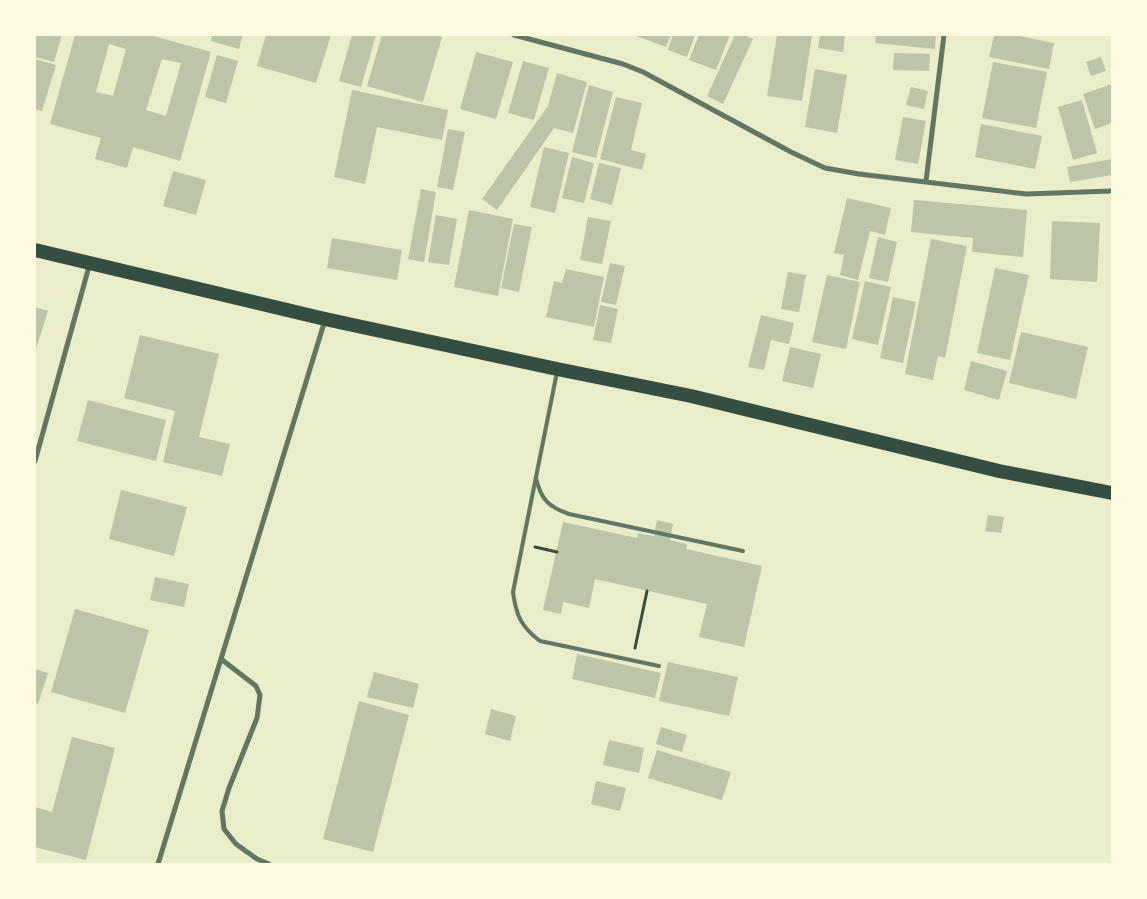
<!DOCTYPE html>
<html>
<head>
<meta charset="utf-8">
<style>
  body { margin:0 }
  #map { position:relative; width:1147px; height:899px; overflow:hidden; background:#e9edc9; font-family:"Archivo Narrow",sans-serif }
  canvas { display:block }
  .frame { position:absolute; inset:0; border:36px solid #fefae0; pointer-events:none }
</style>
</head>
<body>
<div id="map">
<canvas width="1147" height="899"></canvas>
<div class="frame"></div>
</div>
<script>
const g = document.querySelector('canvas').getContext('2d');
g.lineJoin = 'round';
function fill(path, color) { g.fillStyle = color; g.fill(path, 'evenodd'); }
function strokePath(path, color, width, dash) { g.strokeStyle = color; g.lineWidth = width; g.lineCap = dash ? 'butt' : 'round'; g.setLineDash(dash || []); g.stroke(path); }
fill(new Path2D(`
  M35,35h27l-8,27 -19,-5z
  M75,35h75l61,17 -31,109 -47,-14 -6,21 -32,-9 6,-21 -51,-14zM109,44l17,5 -13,47 -17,-4zM162,59l19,4 -15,53 -20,-6z
  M212,35h31l-4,14 -28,-8z
  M266,35h65l-15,48 -59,-17z
  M352,35h24l-15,52 -22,-6z
  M382,35h53l7,2 -19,65 -56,-16z
  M633,35h38l-5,12z
  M673,35h22l-8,22 -19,-7z
  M699,35h31l-14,35 -27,-10z
  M735,35h9l9,4 -30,65 -16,-8z
  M777,35h35l-10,66 -35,-5z
  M820,35h25l-2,17 -25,-4z
  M876,35h60l-1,14 -60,-6z
  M994,35h20l40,8 -5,26 -60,-12z
  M476,52l37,10 -17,57 -36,-10z
  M894,53l36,1 -1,17 -36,-1z
  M217,55l21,6 -12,42 -21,-6z
  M1101,57l5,14 -15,5 -5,-14z
  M35,59l21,6 -14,46 -7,-2z
  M523,61l26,7 -15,52 -26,-7z
  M993,62l54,10 -11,56 -54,-10z
  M815,69l32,6 -10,58 -32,-6z
  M557,73l30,9 -14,51 -19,-5 -57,82 -15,-11 66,-93z
  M1112,84v39l-17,6 -12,-35z
  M589,85l24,7 -17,66 -24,-6z
  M911,87l17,4 -4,18 -18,-4z
  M352,90l96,20 -6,30 -65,-13 -12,57 -31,-7z
  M616,97l26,6 -11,47 15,4 -4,16 -42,-11z
  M1082,100l15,53 -24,7 -15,-53z
  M903,117l23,4 -8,43 -23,-4z
  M981,124l61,12 -7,33 -60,-12z
  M448,129l17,3 -12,58 -16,-3z
  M544,147l25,6 -14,60 -25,-6z
  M572,157l22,6 -10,40 -22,-5z
  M1112,159v16l-42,7 -3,-15z
  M599,163l22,5 -9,37 -22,-6z
  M173,171l33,9 -10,35 -33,-9z
  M421,189l15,3 -12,70 -16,-3z
  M847,198l44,10 -6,27 -15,-4 -12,49 -18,-5 4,-20 -10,-2z
  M914,200l113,10 -4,47 -51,-5 1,-14 -62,-6z
  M469,210l44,9 -15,77 -44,-9z
  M436,215l21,4 -8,46 -21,-3z
  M588,217l23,4 -9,43 -22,-4z
  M1052,221l48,2 -3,59 -47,-3z
  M514,224l18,3 -13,65 -18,-4z
  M878,237l19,5 -9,40 -19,-4z
  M332,238l70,12 -5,30 -70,-12z
  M931,239l36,7 -22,112 -7,-2 -5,24 -28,-6z
  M610,263l15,3 -9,39 -15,-3z
  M995,268l34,7 -19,85 -33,-7z
  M566,269l38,8 -10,50 -48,-10 8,-36 8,2z
  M788,272l18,3 -7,37 -18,-3z
  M827,275l33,7 -14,67 -34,-7z
  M865,281l26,6 -13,58 -26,-6z
  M893,297l23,5 -13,61 -23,-5z
  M600,305l18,4 -7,34 -18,-3z
  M35,307l13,4 -13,41z
  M761,315l33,8 -5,21 -18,-4 -7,30 -16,-3z
  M1021,332l67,15 -12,52 -67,-16z
  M140,335l79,19 -20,83 31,7 -8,32 -59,-14 12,-51 -51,-13z
  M790,347l31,7 -8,34 -31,-7z
  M971,361l36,10 -8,29 -35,-10z
  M88,400l78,20 -10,41 -79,-20z
  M121,490l66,17 -13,49 -65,-17z
  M988,515l16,2 -3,16 -16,-2z
  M657,520l16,4 -3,16 17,4 -1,5 76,17 -18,81 -45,-10 8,-33 -112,-25 -6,29 -26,-6 -2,12 -18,-4 20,-88 74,16 1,-5 16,3z
  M155,577l34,7 -5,23 -34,-7z
  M75,609l74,21 -24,83 -74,-21z
  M577,654l84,19 -6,25 -83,-19z
  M668,662l70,15 -9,39 -70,-15z
  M35,669l13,4 -10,31 -3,-1z
  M374,672l45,12 -6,24 -46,-11z
  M359,701l50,14 -36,137 -50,-13z
  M491,709l25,7 -6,25 -25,-7z
  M661,727l26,8 -5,17 -26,-8z
  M72,737l43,11 -29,112 -51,-13v-40l17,5z
  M609,740l35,8 -5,25 -36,-8z
  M657,750l74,22 -9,28 -74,-22z
  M596,781l30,7 -6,23 -29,-7z`), '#bcc5a7');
strokePath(new Path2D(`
  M535,547l22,5
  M635,648l12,-57`), '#344e41', 3);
strokePath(new Path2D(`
  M557,372l-44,220c3,23 8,35 27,49l119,25
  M536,478c5,22 13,29 33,36l174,37`), '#617663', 4);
strokePath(new Path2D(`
  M514,35l109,29 20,8 148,80 34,16 34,6 167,20 86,-3
  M926,181l18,-146
  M35,461l55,-198
  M221,659l35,27 4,9 -3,23 -28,70 -7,23 2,18 12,15 21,15 12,5
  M158,864l167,-544`), '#617663', 5);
strokePath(new Path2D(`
  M35,250l290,69 232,50 134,27 308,75 113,22`), '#344e41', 14);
</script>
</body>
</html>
